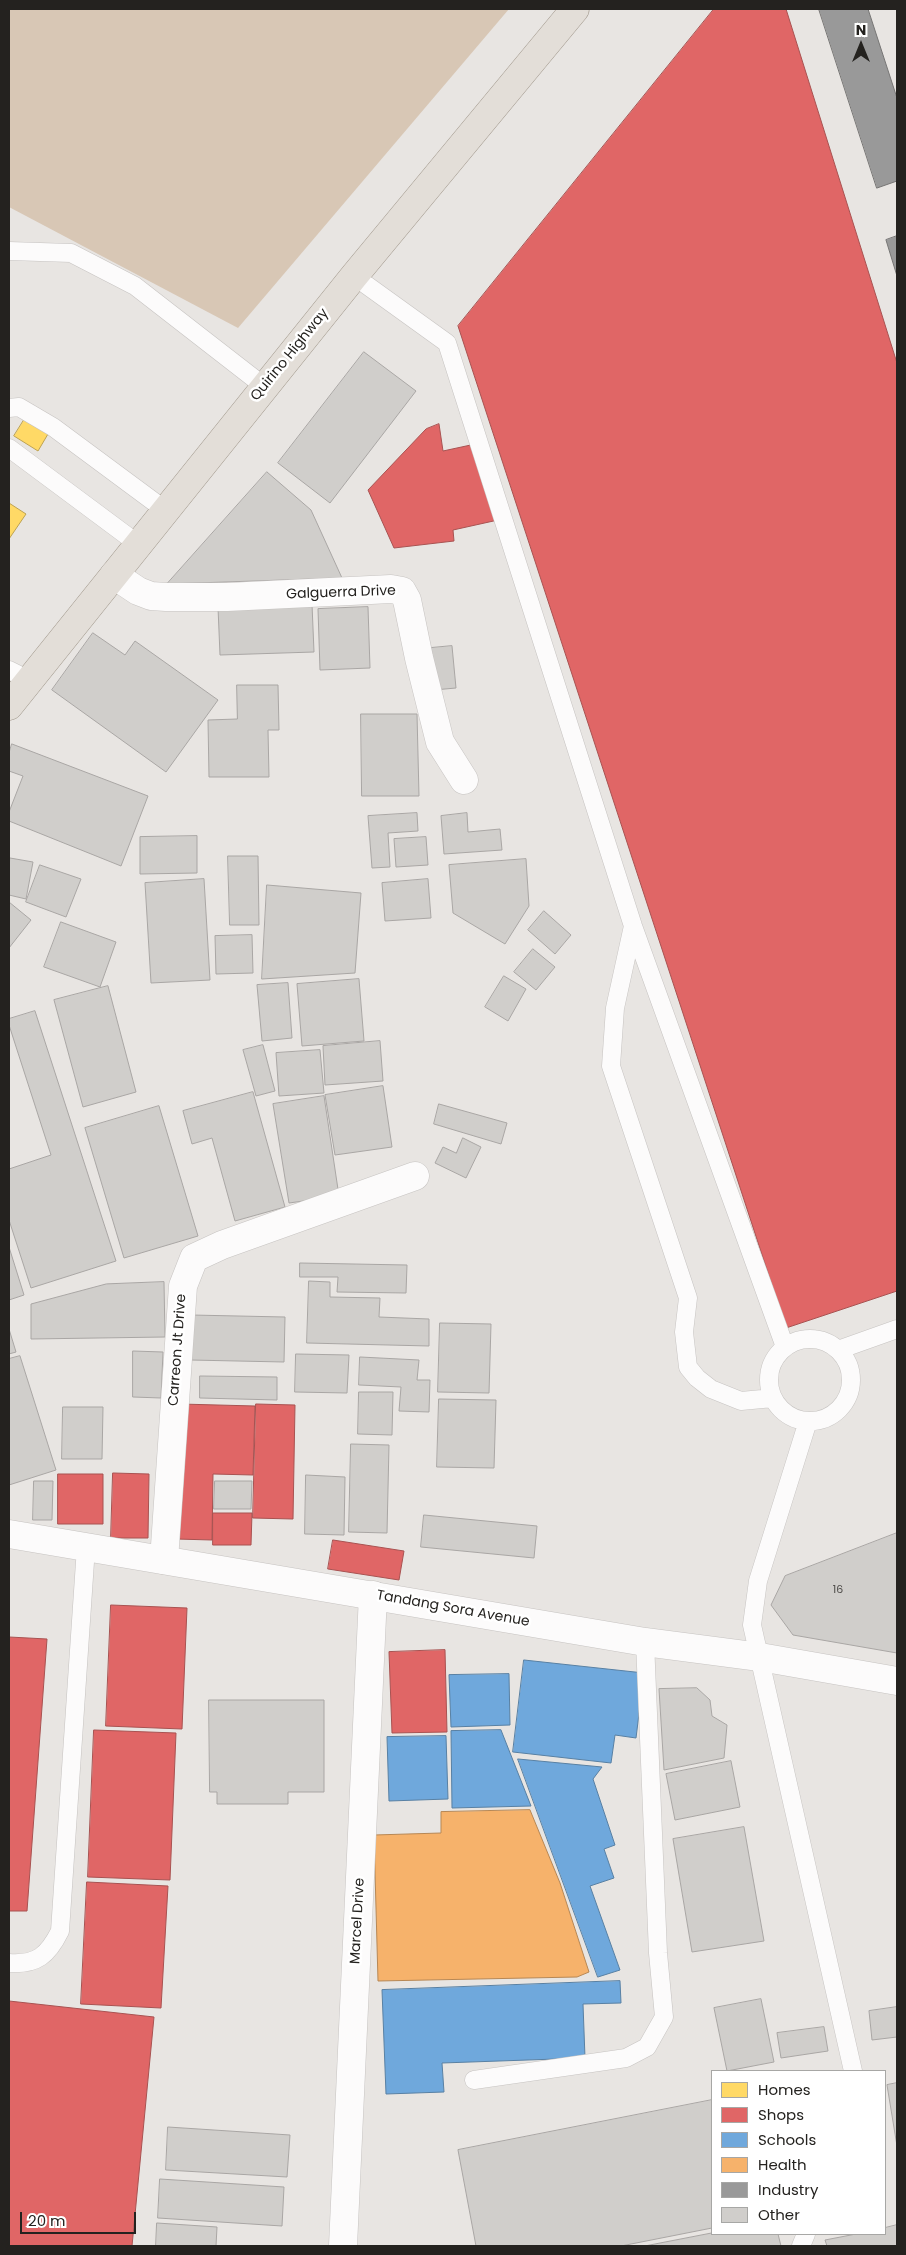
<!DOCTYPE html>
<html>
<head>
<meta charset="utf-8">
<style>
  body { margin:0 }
  #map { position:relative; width:906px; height:2255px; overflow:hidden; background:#e8e5e2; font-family:Poppins,sans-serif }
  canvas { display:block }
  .frame { position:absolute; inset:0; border:10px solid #24221f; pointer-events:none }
  .legend { position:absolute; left:711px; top:2070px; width:175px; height:165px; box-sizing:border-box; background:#fff; border:1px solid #a7a7a5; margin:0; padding:6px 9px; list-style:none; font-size:15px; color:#24221f }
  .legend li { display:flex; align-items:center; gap:10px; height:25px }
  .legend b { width:25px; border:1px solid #a7a7a5 }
  .north { position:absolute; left:836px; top:20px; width:50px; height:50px; -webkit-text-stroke:4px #fff; paint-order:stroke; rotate:0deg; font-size:14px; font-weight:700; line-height:20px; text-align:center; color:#24221f }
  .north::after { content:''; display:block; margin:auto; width:18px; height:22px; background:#24221f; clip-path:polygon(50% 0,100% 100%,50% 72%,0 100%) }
  .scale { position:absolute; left:20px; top:2212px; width:116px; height:22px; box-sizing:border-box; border:2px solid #24221f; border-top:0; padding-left:6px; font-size:15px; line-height:18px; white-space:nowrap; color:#24221f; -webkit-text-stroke:4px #fff; paint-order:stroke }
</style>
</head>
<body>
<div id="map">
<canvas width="906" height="2255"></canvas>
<div class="frame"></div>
<ul class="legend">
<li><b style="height:14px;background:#ffd966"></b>Homes</li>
<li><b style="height:14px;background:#e06666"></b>Shops</li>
<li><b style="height:14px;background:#6fa8dc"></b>Schools</li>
<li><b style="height:14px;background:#f6b26b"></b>Health</li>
<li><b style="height:14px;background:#999"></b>Industry</li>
<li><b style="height:14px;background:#d0cecb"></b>Other</li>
</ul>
<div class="north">N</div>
<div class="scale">20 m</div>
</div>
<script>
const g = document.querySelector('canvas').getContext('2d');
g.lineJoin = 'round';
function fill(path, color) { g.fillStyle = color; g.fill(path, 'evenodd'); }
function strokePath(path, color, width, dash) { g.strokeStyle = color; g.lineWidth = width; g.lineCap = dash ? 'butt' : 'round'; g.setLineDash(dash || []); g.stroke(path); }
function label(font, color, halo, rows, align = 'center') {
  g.font = font + ' Poppins,sans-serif'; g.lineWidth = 5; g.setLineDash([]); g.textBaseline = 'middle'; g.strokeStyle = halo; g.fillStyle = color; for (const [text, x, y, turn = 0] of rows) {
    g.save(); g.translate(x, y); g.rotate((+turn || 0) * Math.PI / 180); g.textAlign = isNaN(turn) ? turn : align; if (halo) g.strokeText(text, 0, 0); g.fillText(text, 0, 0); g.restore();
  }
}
fill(new Path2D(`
  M9,9h500l-271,319 -229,-121z`), '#d8c7b5');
const homes = new Path2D(`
  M24,420l24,14 -10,17 -24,-15z
  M9,503l17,11 -17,25z`);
fill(homes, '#ffd966');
strokePath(homes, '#bda251', 1);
const shops = new Path2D(`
  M714,9h72l111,354v928l-111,37 -328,-1002z
  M439,424l4,27 37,-8 18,77 -45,10 1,11 -60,7 -26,-58 58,-61z
  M180,1404l75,2 -2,69 -40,-1 -1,66 -36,-1z
  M256,1404l39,1 -2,114 -40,-1z
  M113,1473l36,1 -1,64h-37z
  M58,1474h45v50h-45z
  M213,1513h39l-1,32h-38z
  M333,1540l71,11 -5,29 -71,-11z
  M111,1605l76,3 -5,121 -76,-3z
  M9,1637l38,2 -20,272h-18z
  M445,1650l2,82 -55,1 -3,-81z
  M94,1730l82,3 -6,147 -82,-3z
  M87,1882l81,4 -7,122 -80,-4z
  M9,2001l145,16 -22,229h-123z`);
fill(shops, '#e06666');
strokePath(shops, '#a85251', 1);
const schools = new Path2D(`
  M524,1660l120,13 -8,65 -21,-3 -4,28 -98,-11z
  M509,1674l1,51 -59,2 -2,-52z
  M501,1730l30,76 -79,2 -1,-77z
  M446,1736l2,63 -59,2 -2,-64z
  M518,1759l84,8 -9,12 22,66 -11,4 10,29 -24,8 30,84 -22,7z
  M620,1981l1,22 -38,1 2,54 -143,5 2,29 -58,2 -4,-104z`);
fill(schools, '#6fa8dc');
strokePath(schools, '#5880a3', 1);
const health = new Path2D(`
  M530,1810l30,73 29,89 -12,5 -199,4 -4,-146 67,-2v-21z`);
fill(health, '#f6b26b');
strokePath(health, '#b78754', 1);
const industry = new Path2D(`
  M819,9h49l29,89v83l-20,7z
  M897,236v40l-11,-36z`);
fill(industry, '#999');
strokePath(industry, '#767574', 1);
const building = new Path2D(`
  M364,352l52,39 -86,112 -52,-40z
  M267,472l44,38 31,68 -175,6z
  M312,604l2,48 -94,3 -2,-48z
  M368,607l2,61 -50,2 -2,-61z
  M93,633l32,22 10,-14 83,59 -52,72 -114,-82z
  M452,646l4,42 -22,2 -3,-42z
  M237,685h41l1,45h-11l1,47h-60l-1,-57 29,-1z
  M361,714h56l2,82h-57z
  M12,744l136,52 -27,70 -112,-45v-9l14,-36 -14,-5v-18z
  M417,813l1,18 -30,2 2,34 -18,1 -4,-52z
  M467,813l1,19 32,-3 2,21 -58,4 -3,-38z
  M197,836v37l-57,1v-37z
  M426,837l2,28 -32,2 -2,-28z
  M228,856h30l1,69h-29z
  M10,858l23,4 -7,37 -17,-4z
  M526,859l3,47 -24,38 -52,-31 -4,-48z
  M40,865l41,14 -15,38 -40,-15z
  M204,879l6,101 -59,3 -6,-100z
  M428,879l3,39 -46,3 -3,-38z
  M267,885l94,8 -6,80 -93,6z
  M9,902l22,18 -22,28z
  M544,911l27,24 -16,19 -27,-24z
  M61,922l55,20 -16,45 -56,-20z
  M252,935l1,38 -37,1 -1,-38z
  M533,949l22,18 -19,23 -22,-18z
  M504,976l22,13 -18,32 -23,-14z
  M359,979l5,62 -62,5 -5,-62z
  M288,983l4,55 -30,3 -5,-56z
  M108,986l28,106 -53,15 -29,-107z
  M35,1011l81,250 -85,27 -22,-68v-51l42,-14 -42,-130v-6z
  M380,1041l3,40 -58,4 -2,-39z
  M263,1045l12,46 -19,5 -13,-46z
  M320,1050l4,43 -45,3 -3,-43z
  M383,1086l9,61 -57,8 -10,-60z
  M253,1092l32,115 -50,14 -23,-83 -20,6 -9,-33z
  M324,1096l15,100 -50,7 -16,-99z
  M439,1104l68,19 -6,21 -67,-20z
  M159,1106l39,130 -74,22 -39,-130z
  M463,1138l18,9 -15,31 -31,-15 8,-16 13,6z
  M9,1247l15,48 -15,5z
  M300,1263l107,2 -1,28 -69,-1 1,-15h-38z
  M309,1281l21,1v15l50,1 -1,19 50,2v27l-122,-3z
  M164,1282l1,55 -134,2v-35l75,-20z
  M191,1315l94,2 -1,45 -94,-2z
  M440,1323l51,1 -2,69 -51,-1z
  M9,1329l7,23 -7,2z
  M133,1351l30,1 -2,46 -28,-1z
  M296,1354l53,1 -2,38 -52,-1z
  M20,1356l36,114 -47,15v-126z
  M360,1357l59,3 -2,20h13l-1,32 -30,-1 2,-24 -42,-2z
  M200,1376l77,1v23l-77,-2z
  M359,1392h34l-1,43 -34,-1z
  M439,1399l57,1 -2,68 -57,-1z
  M63,1407h40l-1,52h-40z
  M351,1444l38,1 -2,88 -38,-1z
  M306,1475l39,2 -1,58 -39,-1z
  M34,1481h19l-1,39h-19z
  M215,1481h37l-1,28h-37z
  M424,1515l113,11 -3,32 -113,-11z
  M897,1533v120l-104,-18 -22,-30 14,-29z
  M697,1688l13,12 2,16 15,9 -3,33 -60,12 -5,-81z
  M209,1700h115v92h-36v12h-71v-12h-7z
  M731,1761l9,46 -65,13 -9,-46z
  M744,1827l20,114 -72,11 -19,-113z
  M761,1999l13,63 -47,9 -13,-63z
  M897,2007v30l-25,3 -3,-29z
  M824,2027l4,24 -47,7 -4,-25z
  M897,2083v63l-10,-61z
  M712,2100v128l-91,18h-145l-18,-96z
  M168,2127l122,8 -3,42 -121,-7z
  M160,2179l124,8 -2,39 -124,-8z
  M157,2223l60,4 -1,19h-60z
  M897,2225v21h-70l-2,-6 31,-6h29v-6z
  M712,2233l66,1 3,12h-136z`);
fill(building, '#d0cecb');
strokePath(building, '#a9a6a4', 1);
const lane = new Path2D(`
  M9,251l62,2 64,33 130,101
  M354,276l93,67 186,583 152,421
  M9,408l10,-1 34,20 112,83
  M9,448l129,96
  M9,670l20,10
  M633,926l-18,82 -4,58 77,232 -4,34 4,35 9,11 14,11 30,12 32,-3
  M769 1380a41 41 0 1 1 82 0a41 41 0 1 1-82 0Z
  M838,1350l59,-21
  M808,1421l-50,160 -6,44 101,446
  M9,1963c28,2 39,-8 51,-32l26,-384
  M474,2080l152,-22 21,-11 17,-30 -6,-64 -13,-311
  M801,2246l5,-12`);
const street = new Path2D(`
  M114,575l24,16 13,5 15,1h61l164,-8 11,2 5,9 12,58 21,84 24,38
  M164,1560l19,-274 11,-28 28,-13 193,-69
  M343,2246l30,-651`);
const secondary = new Path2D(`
  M9,1534l636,108 115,15 137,24`);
const primary = new Path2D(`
  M9,706l345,-430 221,-267`);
strokePath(lane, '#c6c3c1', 19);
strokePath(street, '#c6c3c1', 29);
strokePath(secondary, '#c6c3c1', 29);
strokePath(primary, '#9f968a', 29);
strokePath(lane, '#fcfbfb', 18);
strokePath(street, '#fcfbfb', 28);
strokePath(secondary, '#fcfbfb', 28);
strokePath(primary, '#e3ded8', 28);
label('11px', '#4f4d4a', null, [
  ["16",838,1590]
]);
label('14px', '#24221f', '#fff', [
  ["Quirino Highway",290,355,-51],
  ["Galguerra Drive",341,593,-2],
  ["Carreon Jt Drive",178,1350,-86],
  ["Tandang Sora Avenue",453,1609,10],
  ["Marcel Drive",358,1921,-87]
]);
</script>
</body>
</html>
